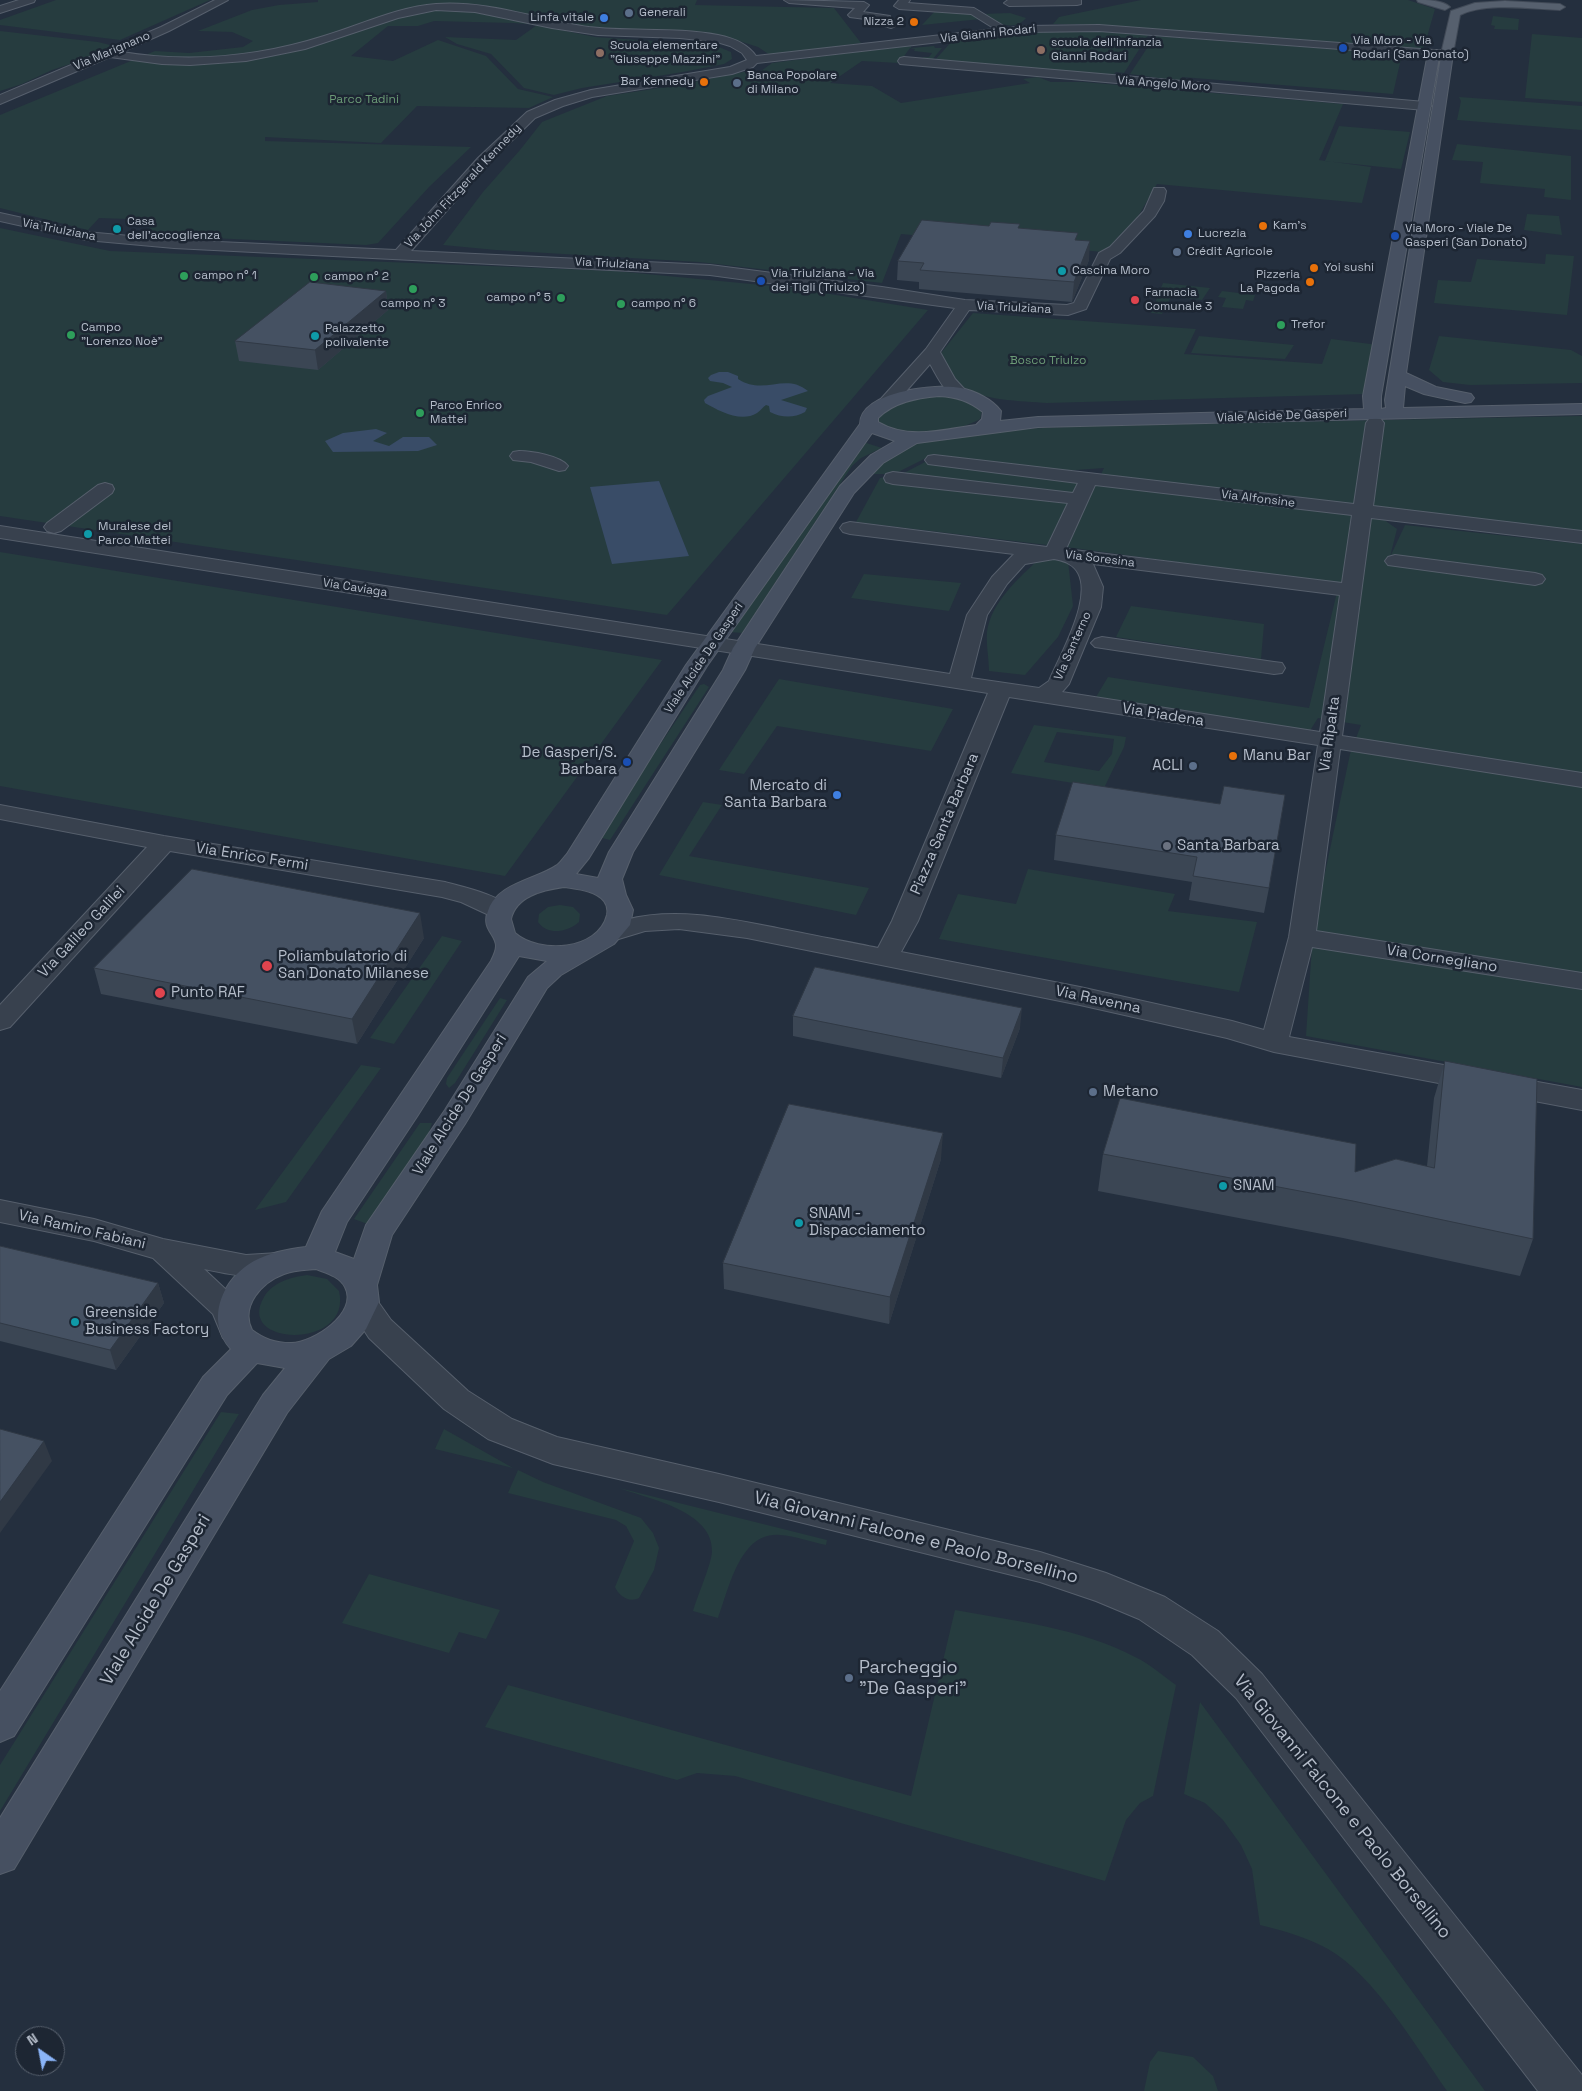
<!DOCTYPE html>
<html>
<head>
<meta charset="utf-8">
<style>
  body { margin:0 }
  #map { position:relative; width:1582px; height:2091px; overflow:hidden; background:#242f3e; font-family:"Space Grotesk",sans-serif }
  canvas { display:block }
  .north { position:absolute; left:15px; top:2026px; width:50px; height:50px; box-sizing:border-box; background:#1d2633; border:1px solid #59626f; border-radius:50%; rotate:327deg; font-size:14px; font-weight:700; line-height:20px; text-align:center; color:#b4bcc9 }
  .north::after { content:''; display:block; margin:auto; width:18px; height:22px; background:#8ab4f8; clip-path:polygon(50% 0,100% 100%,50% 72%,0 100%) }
</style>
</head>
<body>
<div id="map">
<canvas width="1582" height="2091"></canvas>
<div class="north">N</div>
</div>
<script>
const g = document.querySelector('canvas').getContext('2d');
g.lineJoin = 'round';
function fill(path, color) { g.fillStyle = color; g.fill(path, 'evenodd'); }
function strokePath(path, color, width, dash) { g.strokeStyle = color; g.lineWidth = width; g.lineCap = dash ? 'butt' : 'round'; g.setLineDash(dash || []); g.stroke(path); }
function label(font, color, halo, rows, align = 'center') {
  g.font = font + ' "Space Grotesk",sans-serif'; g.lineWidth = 5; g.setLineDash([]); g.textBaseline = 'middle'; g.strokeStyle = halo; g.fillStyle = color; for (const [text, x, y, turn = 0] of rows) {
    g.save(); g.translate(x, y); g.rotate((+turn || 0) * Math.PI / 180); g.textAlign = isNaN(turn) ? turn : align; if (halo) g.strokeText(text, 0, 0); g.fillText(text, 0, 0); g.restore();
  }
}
fill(new Path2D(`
  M56,0h154l-90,40 -120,-15v-5z
  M318,0h379l-2,5 139,3 27,35 -91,12 -12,-8 -28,-9 -217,-15 -79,-2 -16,5h-30l-37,30 42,5 45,-21 48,16 32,33 35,8 -24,11 -112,-2 -36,37 -116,-6v4l206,6 -42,40 -51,56 -12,2 -222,-10 11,-15 -56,-2 -11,12 -88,-22v-93l155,-64 34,2 54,-6 10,-6 -21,-9 -34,-1 54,-21 27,-5 39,-3z
  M1141,0h267l27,9 -12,42 -321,-26 -49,-1 6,-7z
  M935,11l38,3 8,5 -59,6z
  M1010,13l16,5c-13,15 -30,4 -44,-4z
  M1493,16l26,3 -1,11 -24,-1 1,-3 -4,-1z
  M537,25l58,12 119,8 17,7 1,7 -8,5 -41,8 -101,16 -28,7 -30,-7 -33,-34 -34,-10 -12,-7 71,3z
  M1067,30h29l53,4 -25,39 -8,-1 -5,5 -176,-17 18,-20z
  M0,31l98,11 12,3 -3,4 -22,10 -33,11 -30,14 -22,7z
  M1532,34l50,4v64l-57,-4z
  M1155,36l247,18 -9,40 -211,-17 -2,4 -50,-7z
  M911,46v2l23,-2 1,2h7l-10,12 -8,-1 -1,-2h6l3,-4 -18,-2 1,-2 -5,-1 -11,15 -37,-2 -32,22 42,3 29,17 129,-20 -7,-4 15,-2 13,5h32l260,22 -24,56 52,7 -9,36 -205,-19 -21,36 -20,19 -5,8 -8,5 -202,-18 -19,49 -183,-21 -203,-12 -53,-5 40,-53 37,-42 22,-28 65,-26 72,-11 64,-13 18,-1 11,-8 91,-12z
  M1459,97l123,9v24l-125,-10 4,-19z
  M1339,126l71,6 -9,37 -76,-8z
  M1457,144l114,12v44l-27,-3 1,-8 -65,-6 3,-21 -31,-2z
  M1527,214l32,2 3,19 -38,-5z
  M0,228l110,23 505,20 178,17 135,22 -261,305 -667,-99z
  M1546,254l28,2 -7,59 -133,-12 4,-23 33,2 6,-23 68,5z
  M1163,283l47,5 -8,12 -31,-3 -9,17 -11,-1z
  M1222,291l33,4 -2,6 -7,-1 -3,9 -21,-2 4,-9 -8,-1z
  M973,313l223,16 -12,25 138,10 9,-25 47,6 -13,49 -318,9c-25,-2 -68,-2 -88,-19 -9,-7 -14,-21 -18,-31z
  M1199,336l95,9 -9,14 -94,-6z
  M1439,336l132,14 11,6v27l-112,2 -27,-3 -14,-12z
  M941,396c16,2 28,5 41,15l-2,8c-19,11 -57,17 -80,14 -6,-1 -14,-7 -21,-10v-6c14,-19 40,-19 62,-21z
  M1582,416v119l-206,-21 21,15 -7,28 15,-32 177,19v543l-276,-51 7,-106 37,-176 11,-29 -43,-7 -9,14 -213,-35 12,-20 201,31 30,-124 -273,-37 38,-79 -42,3 -65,-9 -67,-6 -36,18h-28l48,-32 80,-12 97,-4z
  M860,441l22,7 -21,10 -9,8 -110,167 -12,-1z
  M925,462l154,18 -32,65 -191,-23 24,-44 24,-5z
  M0,552l662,108 -157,216 -505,-90z
  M1040,558l28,3 5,45 -15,31 -33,38 -36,-4c0,-12 -3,-26 -2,-39 4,-30 32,-54 53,-74z
  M864,574l97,9 -12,28 -98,-13z
  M1131,606l133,18 -3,35 -145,-22z
  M779,679l174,30 -22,42 -154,-25 -33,48 -25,-4z
  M704,684l5,3 -99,153 -12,-3 102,-152z
  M1034,725l92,12 -2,10 -20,41 -93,-15zM1057,732l57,7 -2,15 -13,17 -55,-9z
  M703,802l19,3 -33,51 180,32 -13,27 -197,-40z
  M1028,869l147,25 -7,17 89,11 -18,70 -300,-53 19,-45 58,10z
  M560,905l13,2 7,7 -1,8c-11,10 -31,14 -41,0l1,-8 9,-7z
  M442,936l20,5 -68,103 -24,-6z
  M500,998l7,2 -52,83 -6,5 -3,-4 1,-6z
  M361,1065l20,3 -95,134 -31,8z
  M420,1123h12l-3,9 -56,94 -19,-7z
  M307,1275l20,4 12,12c14,59 -105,56 -75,6 9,-15 27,-20 43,-22z
  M221,1412l18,2 -239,397v-46z
  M444,1429l69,39 -78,-19z
  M518,1470l25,12 98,36 12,15 6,15 -5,22 -15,28c-10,5 -20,-2 -24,-11l19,-46 -8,-15 -10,-6 -108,-27z
  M619,1488l208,52 -1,5c-15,-3 -31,-9 -46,-10 -40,-4 -51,54 -62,83l-25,-7c4,-14 18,-46 19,-59 2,-41 -63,-53 -93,-64z
  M369,1574l131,36 -14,29 -27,-7 -10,21 -107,-30z
  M955,1610c60,11 125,18 180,47 15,7 28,19 41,28l-23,111 -13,7 -14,17 -21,61 -370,-105 -38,-3 -20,7 -192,-53 23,-42 403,111z
  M1200,1702l285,389h-38c-31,-44 -72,-115 -119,-142 -22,-12 -44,-18 -68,-24l-8,-56 -11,-24 -18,-25 -18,-17 -21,-9z
  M1158,2051l35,6 20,19 5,15h-74l6,-29z`), '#263c3f');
fill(new Path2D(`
  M719,372h9l10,4v3c26,17 47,-7 70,12l-27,9 26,8 -2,4c-11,6 -23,6 -35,0l-1,-6 -3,-1c-3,2 -6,6 -9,8 -16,10 -38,-2 -52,-10l-1,-3 4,-4 24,-9 -9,-4 -13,-2 -2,-3 3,-3z
  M376,429l11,4 -14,8 16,5 14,-9h26l8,8 -19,6 -85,1 -8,-11 18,-8z
  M659,481l30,75 -77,8 -22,-77z`), '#394c67');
const street = new Path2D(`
  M19,0h16l-1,2 -34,11v-7z
  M215,0h13l-59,31 -47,21c67,11 136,5 202,-16 37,-11 73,-29 112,-32 52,-4 103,16 153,23 43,5 87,0 129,8 15,3 29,8 38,21l239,-27 -24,-15 -72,-5 -5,-3 5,-6h11l-2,3 66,5 33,20 20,-2 72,-1 335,25 6,3 -6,3 -335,-25 -72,1 -270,31 -4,4 -21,7 -140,23 -29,9 -28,12 -47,46 -77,87 299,14 172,22 83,13 102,5 7,-2 25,-50 11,-6 34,-36 10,-23h10l2,3 -2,10 -9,15 -35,37 -10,6 -24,50 -18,6 -99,-5 -29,42 15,27 13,14 -3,4c-18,4 -27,-20 -35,-33l-36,41 -6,1 -6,-1 -3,-4 47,-52 29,-41 -245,-33 -536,-27 -88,-8 -86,-19v-8l86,19 88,8 222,10 82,-92 49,-46 28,-12 36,-10 139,-23 17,-7 -5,-7 -12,-7 -13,-4 -37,-4 -82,-3 -46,-7 -77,-16 -39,-2 -38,8 -93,31 -59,12 -56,4 -28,-1 -52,-7 -110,47v-9l161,-68z
  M784,0l80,2 5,3 -6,7 27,4 1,5 6,4 -6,3 -10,-3 -1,-4 -30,-4 -2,-2 7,-7 -66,-5z
  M1081,0v4l-4,1 -68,1 -5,-3 4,-3z
  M904,57l521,45 6,4 -6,4 -525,-46 -2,-3 2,-3z
  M1375,418l6,1 3,4 -11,83 209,25v12l-211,-25 -29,218 240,37v14l-242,-38 -24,182 266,42v16l-270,-42 -23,90 293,53v20l-308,-58 -47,-14 -147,-33 -333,-67 -68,-9 -34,2 -33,10 -9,-2 -4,-6c6,-8 17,-11 26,-13 51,-13 101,-2 152,8 33,7 67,13 101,20l14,-27 96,-228 -988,-155v-12l950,148 17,-59 25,-38 22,-23 -164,-20 -7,-2 -3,-4 3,-4 7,-2 197,25 21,-44 -175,-19 -7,-2 -2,-4 2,-4 7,-2 180,21 5,-10 -150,-19 -3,-4 3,-4 6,-1 420,49 12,-81 3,-4zM1095,485l257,30 -10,68 -276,-34zM1054,559c5,1 11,2 15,5 34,19 -10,92 -20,117l-10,7 -68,-10 16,-63 20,-31 18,-20zM1093,564l247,31 -20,137 -258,-40 7,-8 32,-77 2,-20zM1009,697l309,48 -29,192 -25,93 -32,-9 -152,-34 -179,-35 17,-31z
  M519,451c12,0 42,5 49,15l-3,4 -6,1 -28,-9 -18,-2 -3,-4 3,-4z
  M105,483l7,2 2,4 -2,4 -51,38 -7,2 -7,-2 -3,-4 3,-4 51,-38z
  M1395,555l140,18 7,2 3,4 -3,4 -7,2 -147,-20 -3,-4 3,-4z
  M1102,637l172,25 8,1 3,5 -3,5 -8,1 -179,-27 -4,-4 4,-4z
  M0,805l164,31 281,46c18,5 57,13 68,29l-4,5 -9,3 -9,-3 -30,-14 -19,-5 -272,-46 -160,176 -10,3v-25l147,-158 -147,-28z
  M0,1200l94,19 69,20 83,16 32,-2 11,3 4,8 -4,8c-29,9 -56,3 -85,-3l33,31 13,29 -5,9 -11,3 -11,-3 -10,-24 -60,-56 -59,-17 -94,-19z
  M363,1292l11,4 17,24 77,71 44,28 45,18 162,37 321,78 66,21 59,24 53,34 44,43 320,401v16h-44l-302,-393 -44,-43 -53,-36 -43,-18 -56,-19 -321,-80 -166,-38 -65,-25 -44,-30 -75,-71 -22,-34 5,-8z`);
const secondary = new Path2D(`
  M1434,50h13l6,4 -47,319 30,14 35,7 3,4 -3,4 -6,1 -41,-9 -19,-8 -2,22 179,-4v10l-544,13 -121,16 -34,20 -29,30 -99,155 -10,22 -112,182 -11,27 4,16 7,15 -3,15 -16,19 -53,31 -14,13 -82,136 -73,111 -15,50 2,17 -13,27 -15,17 -22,13 -42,54 -273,456 -14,5v-56l263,-423 22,-27 -28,-5 -30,32 -213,341 -14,6v-51l203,-314 28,-28c-27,-29 -8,-71 23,-88 15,-8 34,-12 52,-14l16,-36 169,-250c2,-4 5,-10 5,-15 0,-12 -15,-17 -8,-35 9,-28 47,-31 69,-46 4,-3 7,-8 10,-11l119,-189 174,-241c0,-33 77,-41 101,-36 14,3 31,11 40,23l-1,10 38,-4 326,-8 -1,-13 65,-343zM1439,57h2l-56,343 1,8 -5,1v-13zM939,396c18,1 30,5 44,16l-1,7 -6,6c-34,5 -67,15 -98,-3v-4c16,-16 39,-20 61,-22zM872,433l23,8 -24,14 -31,31 -107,162 -10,22 -114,182 -11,26 -22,-4 13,-16 118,-192zM564,887c12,2 31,3 40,14 3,4 4,9 3,14 -9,36 -68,39 -92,18l-4,-14c5,-23 32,-29 53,-32zM519,956l28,5 -19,16 -83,133 -79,115 -12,34 -19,-7 12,-30 71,-107zM316,1269c10,4 23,7 29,18 14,26 -32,56 -54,56 -16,0 -27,-4 -39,-13 -12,-24 10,-48 32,-56 10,-4 21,-4 32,-5z`);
const primary = new Path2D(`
  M1417,0c11,0 25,0 33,7l-5,3 -27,-8z
  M1505,1l55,3 5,3 -5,3c-28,-1 -74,-8 -100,5l-7,39 -6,4 -4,-2 -2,-2 10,-43 24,-8z`);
strokePath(street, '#565f6c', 2);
strokePath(secondary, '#565f6c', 2);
strokePath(primary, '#414a57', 2);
fill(street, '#38414e');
fill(secondary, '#465061');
fill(primary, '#56606e');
fill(new Path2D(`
  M1020,228l57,12 12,20 -17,42 -153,-13v-7l-22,-2 1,-19z
  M386,291l2,19 -70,60 -79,-9 -4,-20z
  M1073,782l196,106 -5,25 -75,-13 3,-18 -138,-22 2,-25z
  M424,938l-67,106 -256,-50 -7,-26z
  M793,1016l227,12 -19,50 -208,-42z
  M1445,1061l88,178 -13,37 -177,-38 -245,-47 5,-37 252,18 72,-6 7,-68z
  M941,1159l-52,165 -165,-35 -1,-26z
  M0,1246l158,37 6,20 -48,67 -116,-29z`), '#3b4654');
fill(new Path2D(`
  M1090,241l-1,19 -17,42 2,-20z
  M386,291l2,19 -70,60 -3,-20z
  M420,913l4,25 -67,106 -5,-25z
  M1022,1008l-2,20 -19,50 2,-20z
  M943,1133l-2,26 -52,165 1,-27z
  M158,1283l6,20 -48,67 -6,-20z
  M44,1441l8,20 -52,72v-31z`), '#303945');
const building = new Path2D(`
  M922,220l67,6 2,-4 29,2 -2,4 60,5 -3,7 15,1 -16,41 -154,-12 4,-7 -26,-2z
  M310,282l76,9 -71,59 -80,-9z
  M1073,782l147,22 4,-18 61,9 -16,93 -76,-12 4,-19 -141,-22z
  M192,869l228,44 -68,106 -258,-51z
  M815,967l207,41 -19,50 -210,-42z
  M1445,1061l92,18 -4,160 -180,-38 -250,-47 17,-56 236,46 -1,28 41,-13 38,9z
  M789,1104l154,29 -53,164 -167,-34z
  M0,1246l158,37 -48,67 -110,-27z
  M0,1429l44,12 -44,61z`);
fill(building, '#455162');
strokePath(building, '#303945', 1);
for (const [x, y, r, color] of [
  [629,13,5,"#5c6f8a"],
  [604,18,5,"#3f7fe0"],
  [914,22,5,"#e8710a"],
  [1343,48,5,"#1a4fb4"],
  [1041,50,5,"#8d6e63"],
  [600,53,5,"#8d6e63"],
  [704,82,5,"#e8710a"],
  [737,83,5,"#5c6f8a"],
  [1263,226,5,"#e8710a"],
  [117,229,5,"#0f9aa8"],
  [1188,234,5,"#3f7fe0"],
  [1395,236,5,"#1a4fb4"],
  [1177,252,5,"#5c6f8a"],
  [1314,268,5,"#e8710a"],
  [1062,271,5,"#0f9aa8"],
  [184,276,5,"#2e9e5b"],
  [314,277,5,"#2e9e5b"],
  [761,281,5,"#1a4fb4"],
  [1310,282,5,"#e8710a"],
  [413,289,5,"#2e9e5b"],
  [561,298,5,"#2e9e5b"],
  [1135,300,5,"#e0444e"],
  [621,304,5,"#2e9e5b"],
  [1281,325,5,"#2e9e5b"],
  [71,335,5,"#2e9e5b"],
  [315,336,5,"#0f9aa8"],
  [420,413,5,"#2e9e5b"],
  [88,534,5,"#0f9aa8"],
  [1233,756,5,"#e8710a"],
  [627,762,5,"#1a4fb4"],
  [1193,766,5,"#5c6f8a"],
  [837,795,5,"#3f7fe0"],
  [1167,846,5,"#6b7280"],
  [267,966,6,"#e0444e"],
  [160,993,6,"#e0444e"],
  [1093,1092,5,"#5c6f8a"],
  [1223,1186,5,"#0f9aa8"],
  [799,1223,5,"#0f9aa8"],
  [75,1322,5,"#0f9aa8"],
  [849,1678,5,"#5c6f8a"]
]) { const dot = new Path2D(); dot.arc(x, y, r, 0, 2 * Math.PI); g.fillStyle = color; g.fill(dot); strokePath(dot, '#1d2633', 2); }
label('12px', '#b4bcc9', '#1d2633', [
  ["Generali",639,13],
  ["Linfa vitale",594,18,"right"],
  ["Nizza 2",904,22,"right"],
  ["Via Moro - Via",1353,41],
  ["Rodari (San Donato)",1353,55],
  ["scuola dell'infanzia",1051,43],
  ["Gianni Rodari",1051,57],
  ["Scuola elementare",610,46],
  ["\"Giuseppe Mazzini\"",610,60],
  ["Banca Popolare",747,76],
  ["di Milano",747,90],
  ["Bar Kennedy",694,82,"right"],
  ["Casa",127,222],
  ["dell'accoglienza",127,236],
  ["Kam's",1273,226],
  ["Via Moro - Viale De",1405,229],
  ["Gasperi (San Donato)",1405,243],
  ["Lucrezia",1198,234],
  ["Crédit Agricole",1187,252],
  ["Yoi sushi",1324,268],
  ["Cascina Moro",1072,271],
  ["Via Triulziana - Via",771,274],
  ["dei Tigli (Triulzo)",771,288],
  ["Pizzeria",1300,275,"right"],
  ["La Pagoda",1300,289,"right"],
  ["campo n° 1",194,276],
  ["campo n° 2",324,277],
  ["Farmacia",1145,293],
  ["Comunale 3",1145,307],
  ["campo n° 5",551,298,"right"],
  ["campo n° 3",413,304,"center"],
  ["campo n° 6",631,304],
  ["Trefor",1291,325],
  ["Campo",81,328],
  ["\"Lorenzo Noè\"",81,342],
  ["Palazzetto",325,329],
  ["polivalente",325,343],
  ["Parco Enrico",430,406],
  ["Mattei",430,420],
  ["Muralese del",98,527],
  ["Parco Mattei",98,541]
], 'left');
label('12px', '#b4bcc9', '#1d2633', [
  ["Via Gianni Rodari",988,34,-6],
  ["Via Marignano",112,51,-23],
  ["Via Angelo Moro",1164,84,4],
  ["Via John Fitzgerald Kennedy",463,186,-47],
  ["Via Triulziana",59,230,11],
  ["Via Triulziana",612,264,3],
  ["Via Triulziana",1014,308,3],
  ["Viale Alcide De Gasperi",1282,416,-2],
  ["Via Alfonsine",1258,499,7],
  ["Via Soresina",1100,559,7],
  ["Via Caviaga",355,588,9],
  ["Via Santerno",1073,646,-66],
  ["Viale Alcide De Gasperi",704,658,-56]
]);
label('12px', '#6b9a76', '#1d2633', [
  ["Parco Tadini",364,100],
  ["Bosco Triulzo",1048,361]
]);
label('15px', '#b4bcc9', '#1d2633', [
  ["Via Piadena",1163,715,9],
  ["Via Ripalta",1330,734,-82],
  ["Piazza Santa Barbara",945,824,-67],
  ["Via Enrico Fermi",252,857,9],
  ["Via Galileo Galilei",82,932,-47],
  ["Via Cornegliano",1442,959,9],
  ["Via Ravenna",1098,1000,12],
  ["Viale Alcide De Gasperi",460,1105,-58],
  ["Via Ramiro Fabiani",82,1230,13]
]);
label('15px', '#b4bcc9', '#1d2633', [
  ["De Gasperi/S.",617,753,"right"],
  ["Barbara",617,770,"right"],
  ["Manu Bar",1243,756],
  ["ACLI",1183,766,"right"],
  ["Mercato di",827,786,"right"],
  ["Santa Barbara",827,803,"right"],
  ["Santa Barbara",1177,846],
  ["Poliambulatorio di",278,957],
  ["San Donato Milanese",278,974],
  ["Punto RAF",171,993],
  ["Metano",1103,1092],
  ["SNAM",1233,1186],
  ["SNAM -",809,1214],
  ["Dispacciamento",809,1231],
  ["Greenside",85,1313],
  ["Business Factory",85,1330]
], 'left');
label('18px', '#b4bcc9', '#1d2633', [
  ["Via Giovanni Falcone e Paolo Borsellino",916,1538,14],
  ["Viale Alcide De Gasperi",156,1600,-59],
  ["Via Giovanni Falcone e Paolo Borsellino",1342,1807,51]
]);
label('18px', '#b4bcc9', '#1d2633', [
  ["Parcheggio",859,1668],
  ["\"De Gasperi\"",859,1689]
], 'left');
</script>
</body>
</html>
